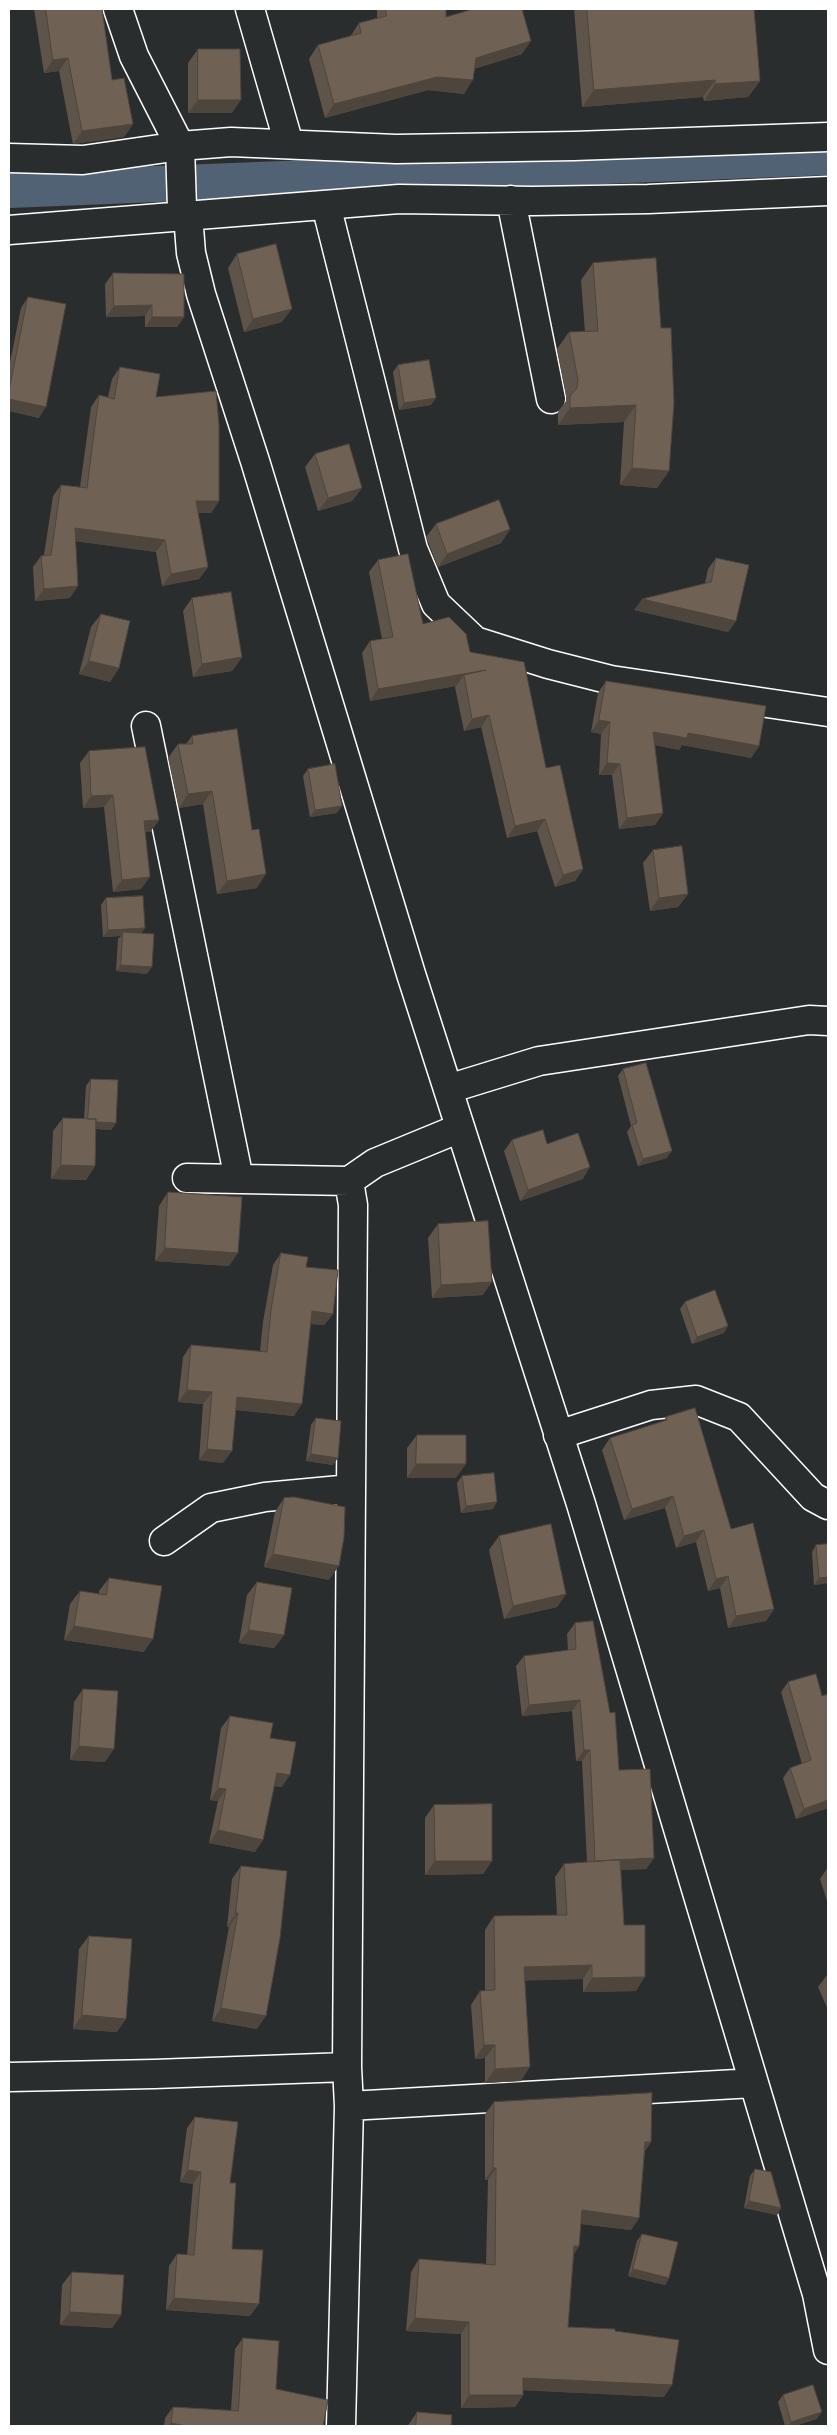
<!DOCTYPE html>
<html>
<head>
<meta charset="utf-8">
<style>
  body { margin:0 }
  #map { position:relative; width:837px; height:2435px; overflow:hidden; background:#2a2d2e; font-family:Dekko,sans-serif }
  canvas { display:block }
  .frame { position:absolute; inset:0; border:10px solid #fff; pointer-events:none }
</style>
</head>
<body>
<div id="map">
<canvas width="837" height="2435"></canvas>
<div class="frame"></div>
</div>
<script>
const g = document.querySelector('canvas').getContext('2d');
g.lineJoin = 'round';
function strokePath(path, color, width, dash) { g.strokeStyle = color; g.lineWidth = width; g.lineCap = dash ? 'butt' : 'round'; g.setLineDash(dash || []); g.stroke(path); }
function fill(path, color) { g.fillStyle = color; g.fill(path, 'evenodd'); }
strokePath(new Path2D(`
  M9,190l819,-33`), '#506273', 36);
const street = new Path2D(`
  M118,9l16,47 46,90 2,62 6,7 3,38 10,41 54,167 156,513 170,530 236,790 11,56
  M250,9l39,135
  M9,158l74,2 97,-14 51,-4 165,7 178,-3 254,-9
  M511,200l40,199
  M326,205l87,344 23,55 39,37 73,23 63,16 217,32
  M9,230l390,-31 134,2 115,-2 180,-8
  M146,726l93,453
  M448,1089l91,-28 270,-41 19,1
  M187,1178l162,3
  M558,1435l93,-30 45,-5 43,17 74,80 15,8
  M164,1541l47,-33 54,-11 86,-8
  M9,2077l145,-3 193,-7
  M349,2106l405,-23
  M341,2426l8,-320 -2,-39 6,-862 -4,-24 26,-18 85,-35`);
strokePath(street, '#fff', 31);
strokePath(street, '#2a2d2e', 28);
fill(new Path2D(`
  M34,9h68l10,71 21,44 -9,13 -51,7 -14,-73 -15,2z
  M377,9h69v8l76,37 -48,15 -10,25 -36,-4 -103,28 -16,-59 9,-14 32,-8 9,-14 18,-5z
  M574,9h180l6,72 -12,16 -44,4 -1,-4 -121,10z
  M198,49l34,64h-44v-50z
  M237,254l45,68 -38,10 -16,-64z
  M593,263l76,208 -12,17 -37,-3 4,-63 -66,3v-13l8,-11v-5l-9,-47 12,-17h16l-4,-52z
  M113,273l71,44 -7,10h-32v-11l-39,1 -1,-33z
  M28,297l11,121 -30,-7v-44l12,-59z
  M398,365l33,40 -32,5 -6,-38z
  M120,367l36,30 63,104 -8,12h-13l10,54 -9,12 -37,7 -6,-34 -81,-11 -5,57 -35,3 -2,-34 8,-11 3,-1 9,-59 8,-11 19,2 11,-80 8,-12 9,2 4,-18z
  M315,454l47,34 -10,13 -34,10 -13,-44z
  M436,524l74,5 -9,14 -63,24 -12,-30z
  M716,558l20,63 -8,11 -94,-22 71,-27 3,-14z
  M378,560l45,64 47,28 76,116 37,101 -8,12 -20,6 -18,-56 -30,7 -26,-111 -17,4 -9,-44 1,-1 -86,15 -8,-48 8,-12 12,-2 -13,-67z
  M192,598l50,59 -10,14 -39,6 -10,-66z
  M101,614l18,54 -9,14 -31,-8 12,-47z
  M606,681l153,65 -8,12 -69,-13 -3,5 -24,-5 8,68 -8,12 -36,4 -7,-54h-13l2,-41 -10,-2 7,-39z
  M192,736l65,152 -40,6 -14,-90 -24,4 -11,-50 10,-14h8z
  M89,751l70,69 -9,12h-5l-4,57 -28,3 -9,-85 -21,1 -3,-45z
  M308,769l29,44 -27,4 -7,-41z
  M653,850l35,44 -10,13 -28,4 -7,-48z
  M106,898l39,30 -4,5 6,41 -31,-3 2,-32 3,-3 -18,1 -2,-32z
  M623,1069l44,89 -29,8 -11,-34 4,-6 -13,-50z
  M91,1079l25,44 -5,7 -15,-1 -1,37 -9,14 -35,-1 2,-48 10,-13 21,1 2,-33z
  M512,1140l35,4 36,35 -63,22 -16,-50z
  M168,1192l61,74 -74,-5 4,-55z
  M438,1224l45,71 -51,3 -4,-60z
  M281,1253l25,14 27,47 -9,11 -14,-1 -16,92 -58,-6 -13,53 -24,-3 4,-56 -25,-2 5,-45 8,-12 69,6 3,-29 10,-57z
  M685,1302l39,31 -32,11 -12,-35z
  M666,1417l65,112 43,80 -8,12 -38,7 -8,-40 -12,3 -12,-49 -20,6 -11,-40 -41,12 -22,-70 8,-12 53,-16z
  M316,1418l17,47 -27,-4 5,-36z
  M417,1435l39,43h-49v-30z
  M462,1476l31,33 -32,4 -4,-30z
  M284,1498l45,82 -65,-13 11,-55z
  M499,1536l67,58 -9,13 -53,12 -15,-69z
  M828,1544v39l-14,2 -2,-33 4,-7z
  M109,1578l35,74 -80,-12 6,-36 10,-13 19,3v-3z
  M257,1582l27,53 -10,13 -35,-5 8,-48z
  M575,1623l44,147 35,88 -8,11 -25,1 3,55 12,66 -53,1v-13l-58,1 -4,101 -36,2v-25l-10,1 -4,-54 9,-14h5v-61l9,-14 63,-1 -2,-38 9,-13 23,-2 -5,-101h-6l-4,-50 -50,5 -6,-50 8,-10 44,-6 -1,-16z
  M788,1682l40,126 -32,11 -13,-41 7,-10 12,-4 -21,-72z
  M83,1689l22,73 -35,-2 4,-58z
  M230,1716l52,71 -8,-1 -19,66 -46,-9 9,-42 -8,-1 11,-72z
  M434,1805l58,56 -9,13 -58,1v-57z
  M241,1866l16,163 -45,-8 17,-94h-2l5,-48z
  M828,1867v37l-8,-25z
  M89,1936l28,96 -44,-3 6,-80z
  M828,1974v36l-10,-23 9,-12z
  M494,2102l157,40 -6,9 -6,67 -8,12 -50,-6 -2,22 -5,8 -6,73 47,4 49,66 -141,-7v5l-8,12 -54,1v-74l-55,-3 5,-59 8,-13 67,5 2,-84h-3v-66z
  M195,2117l35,66 2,66 18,67 -84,-6 3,-44 8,-12 10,1 6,-71 -13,-2 7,-54z
  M755,2169l26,39 -4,7 -33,-7 6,-32z
  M642,2234l27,44 -4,7 -37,-9 9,-35z
  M72,2272l49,43 -9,13 -52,-3 2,-40z
  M243,2338l33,51 47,37h-159l1,-8 8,-11 58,3 4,-61z
  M783,2395l34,24 -23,7h-9l-7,-24z
  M417,2412l34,14h-43l1,-2z`), '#5f5449');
fill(new Path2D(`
  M531,41l-9,13 -56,17 10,-13z
  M68,58l-9,13 -15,2 9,-13z
  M437,77l36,3 -9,14 -36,-4 -103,28 9,-14z
  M715,80l-12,17 -121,10 12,-17z
  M760,81l-12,16 -44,4 11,-17z
  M198,100h43l-9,13h-44z
  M133,124l-9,13 -51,7 9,-13z
  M152,305l-7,11 -39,1 8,-11z
  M292,309l-10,13 -38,10 9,-13z
  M152,317h32l-7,10h-32z
  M436,398l-5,7 -32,5 5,-7z
  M9,399l37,8 -7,11 -30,-7z
  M636,405l-12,17 -66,3 12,-17z
  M632,468l37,3 -12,17 -37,-3z
  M362,488l-10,13 -34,10 10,-13z
  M196,501h23l-8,12h-23z
  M75,528l90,12 -9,12 -90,-12z
  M510,529l-9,14 -63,24 9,-13z
  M208,567l-9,12 -37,7 9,-12z
  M78,586l-8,12 -35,3 9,-12z
  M642,599l94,22 -8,11 -94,-22z
  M242,657l-10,14 -39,6 9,-13z
  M89,661l30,7 -9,14 -31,-8z
  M486,670l-22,5 -8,11 -86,15 8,-12z
  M489,715l-8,12 -17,4 8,-12z
  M599,720l11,2 -9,12 -10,-2z
  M653,732l35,1 71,13 -8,12 -69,-13 -3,5 -34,-7z
  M607,763l13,1 -8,11h-13z
  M212,791l-9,13 -24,4 9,-14z
  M113,795l-9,12 -21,1 8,-12z
  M342,806l-5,7 -27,4 5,-7z
  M663,813l-8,12 -36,4 8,-11z
  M545,819l-8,12 -30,7 8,-12z
  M159,820l-9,12 -15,1 9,-12z
  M583,869l-8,12 -20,6 8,-12z
  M266,874l-9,14 -40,6 10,-13z
  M150,877l-9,12 -28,3 9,-12z
  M688,894l-10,13 -28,4 9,-13z
  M145,928l-5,7 -17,-3 -2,4 -18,1 5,-7z
  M121,965l31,2 -5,7 -31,-3z
  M88,1121l28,2 -5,7 -28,-2z
  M672,1151l-5,7 -29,8 5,-7z
  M61,1165l34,1 -9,14 -35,-1z
  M590,1167l-7,12 -63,22 8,-11z
  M165,1248l73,5 -9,13 -74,-5z
  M492,1282l-9,13 -51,3 9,-13z
  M312,1311l21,3 -9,11 -21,-2z
  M728,1326l-4,7 -32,11 5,-7z
  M187,1390l25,2 -9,12 -25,-2z
  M237,1397l65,7 -8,12 -65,-7z
  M207,1449l25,2 -9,12 -24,-3z
  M311,1454l27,4 -5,7 -27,-4z
  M416,1464h50l-10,14h-49z
  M673,1496l-8,12 -41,12 8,-11z
  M497,1502l-4,7 -32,4 5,-7z
  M704,1530l-8,12 -20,6 8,-12z
  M273,1554l66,12 -10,14 -65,-13z
  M728,1576l-8,12 -12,3 8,-12z
  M828,1577v6l-14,2 5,-7z
  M566,1594l-9,13 -53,12 9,-13z
  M774,1609l-8,12 -38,7 8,-12z
  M74,1626l79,13 -9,13 -80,-12z
  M249,1630l35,5 -10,13 -35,-5z
  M580,1700l-8,11 -50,5 7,-11z
  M79,1746l35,3 -9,13 -35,-2z
  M584,1750h6l-8,11h-6z
  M277,1773l13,2 -8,12 -14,-2z
  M218,1788l8,1 -8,12 -8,-1z
  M828,1800v8l-32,11 8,-10z
  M218,1830l45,10 -8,12 -46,-9z
  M654,1858l-8,11 -59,2 8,-10z
  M435,1861h57l-9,13 -58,1z
  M236,1913h2l-9,14h-2z
  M592,1965l-9,14 -69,2 10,-14z
  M645,1977l-9,14 -53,1 9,-14z
  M221,2008l45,8 -9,13 -45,-8z
  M82,2015l44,4 -9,13 -44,-3z
  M484,2045h11l-10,13 -10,1z
  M530,2067l-9,14 -36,2 10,-14z
  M645,2142h6l-9,13z
  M493,2168h3l-8,12h-3z
  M188,2170l13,2 -8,12 -13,-2z
  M749,2201l32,7 -4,7 -33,-7z
  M582,2210l57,8 -8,12 -58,-7z
  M574,2246h5l-8,13z
  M633,2269l36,9 -4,7 -37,-9z
  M174,2298l85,6 -9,12 -84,-6z
  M70,2312l51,3 -9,13 -52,-3z
  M415,2318l54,4 -8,12 -55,-3z
  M523,2378l149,7 -8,12 -149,-7z
  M469,2395h54l-8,12 -54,1z
  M822,2412l-5,7 -23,7h-6l3,-4z
  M171,2423l15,3h-17z`), '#4e453c');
const building = new Path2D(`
  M46,9h56l10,71 12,-2 9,46 -51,7 -14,-73 -15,2z
  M386,9h60v8l27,-8h49l9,32 -55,17 -3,22 -36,-3 -103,27 -16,-59 43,-12 -2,-10 27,-7z
  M587,9h167l6,72 -45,3v-4l-121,10z
  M198,49h42l1,51h-43z
  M276,244l16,65 -39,10 -16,-65z
  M656,258l5,70h10l3,75 -5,68 -37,-3 4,-63 -66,3v-12l7,-8 1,-8 -9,-48 29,-1 -5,-68z
  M113,273l71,1v43h-32v-12l-38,1z
  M28,297l38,7 -20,103 -37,-8v-8z
  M429,360l7,38 -32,5 -6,-38z
  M120,367l40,7 -4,23 60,-6 3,34v76h-23l12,66 -37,7 -6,-34 -90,-12 3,58 -34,3 -3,-33 10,-1 10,-70 26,3 12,-93 15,4z
  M349,444l13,44 -34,10 -13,-44z
  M499,500l11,29 -63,25 -11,-30z
  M408,554l15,70 26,-7 17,17 4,18 54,10 22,106 14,-3 23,104 -20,6 -18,-56 -30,7 -26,-111 -17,4 -8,-44 22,-5 -108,19 -8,-48 23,-4 -15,-77z
  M716,558l33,7 -13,56 -94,-22 69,-17z
  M231,592l11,65 -40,7 -10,-66z
  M101,614l29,7 -11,47 -30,-7z
  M606,681l160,25 -7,40 -71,-13 -1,5 -34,-6 10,81 -36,5 -7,-54 -13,-1 3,-41 -11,-2z
  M237,729l15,101 7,-1 7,45 -39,7 -15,-90 -24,3 -10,-50h15l-1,-8z
  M145,747l14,73 -15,1 6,56 -28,3 -9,-85 -22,1 -2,-45z
  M335,764l7,42 -27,4 -7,-41z
  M682,846l6,48 -29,4 -6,-48z
  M143,896l2,32 -37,2 -2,-32z
  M123,932l31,2 -2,33 -31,-2z
  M646,1063l26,88 -29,8 -11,-34 5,-2 -14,-54z
  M91,1079l27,1 -2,43 -20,-1v-3h-8z
  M63,1118l33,1 -1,47 -34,-1z
  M543,1130l4,14 31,-11 12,34 -62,23 -16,-50z
  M168,1192l74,5 -4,56 -73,-5z
  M488,1221l4,61 -51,3 -3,-61z
  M281,1253l27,4 -2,10 32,3 -5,44 -21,-3 -10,93 -65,-7 -5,54 -25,-2 5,-57 -25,-2 4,-45 76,7 4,-42z
  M715,1290l13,36 -31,11 -12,-35z
  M695,1408l36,121 22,-6 21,86 -38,7 -8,-40 -12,3 -12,-49 -20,6 -11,-40 -41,13 -22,-71 57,-18 -1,-3z
  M316,1418l25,3 -3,37 -27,-4z
  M417,1435h49v29h-50z
  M494,1473l3,29 -31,4 -4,-30z
  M294,1497l51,10 -1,30 -5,29 -66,-12 11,-56z
  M551,1524l15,70 -53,12 -14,-70z
  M828,1544v33l-9,1 -3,-33z
  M109,1578l53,8 -9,53 -79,-13 6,-35 26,4z
  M257,1582l35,6 -8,47 -35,-5z
  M593,1621l17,92 5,-1 4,58 31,-1 4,89 -59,3 -5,-111h-6l-4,-50 -51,5 -5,-49 52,-7 -1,-26z
  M816,1674l6,22 6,-2v106l-24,9 -14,-41 21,-8 -23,-78z
  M83,1689l35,2 -4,58 -35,-3z
  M230,1716l43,7 -3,15 26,4 -6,33 -13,-2 -14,67 -45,-10 8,-41 -8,-1z
  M492,1804v57h-57l-1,-56z
  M620,1860l4,65h21v52l-53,1v-13l-68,2 6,100 -35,2v-24h-11l-4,-54 15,-1 -1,-74 73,-1 -3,-51z
  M241,1866l46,5 -7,67 -14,78 -45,-8 17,-95h-2z
  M89,1936l43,3 -6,80 -44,-4z
  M652,2093l-1,49h-6l-6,76 -57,-8 -3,36h-5l-6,81 47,2v2l64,9 -7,45 -149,-7v17h-54v-73l-54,-4 4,-59 76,6 1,-97h-3l1,-66z
  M195,2117l43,5 -8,61h6l-4,66 31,1 -4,54 -85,-6 3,-44 17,1 7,-83 -13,-2z
  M755,2169l16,3 10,36 -32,-7z
  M642,2234l36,8 -9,36 -36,-9z
  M72,2272l52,3 -3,40 -51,-3z
  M243,2338l36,3 -3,48 52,11 -5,26h-137l-15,-3 2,-16 65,4z
  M813,2385l9,27 -31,10 -8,-27z
  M417,2412l35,3 -1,11h-35z`);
fill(building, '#6f6255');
strokePath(building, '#4e453c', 1);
</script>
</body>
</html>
